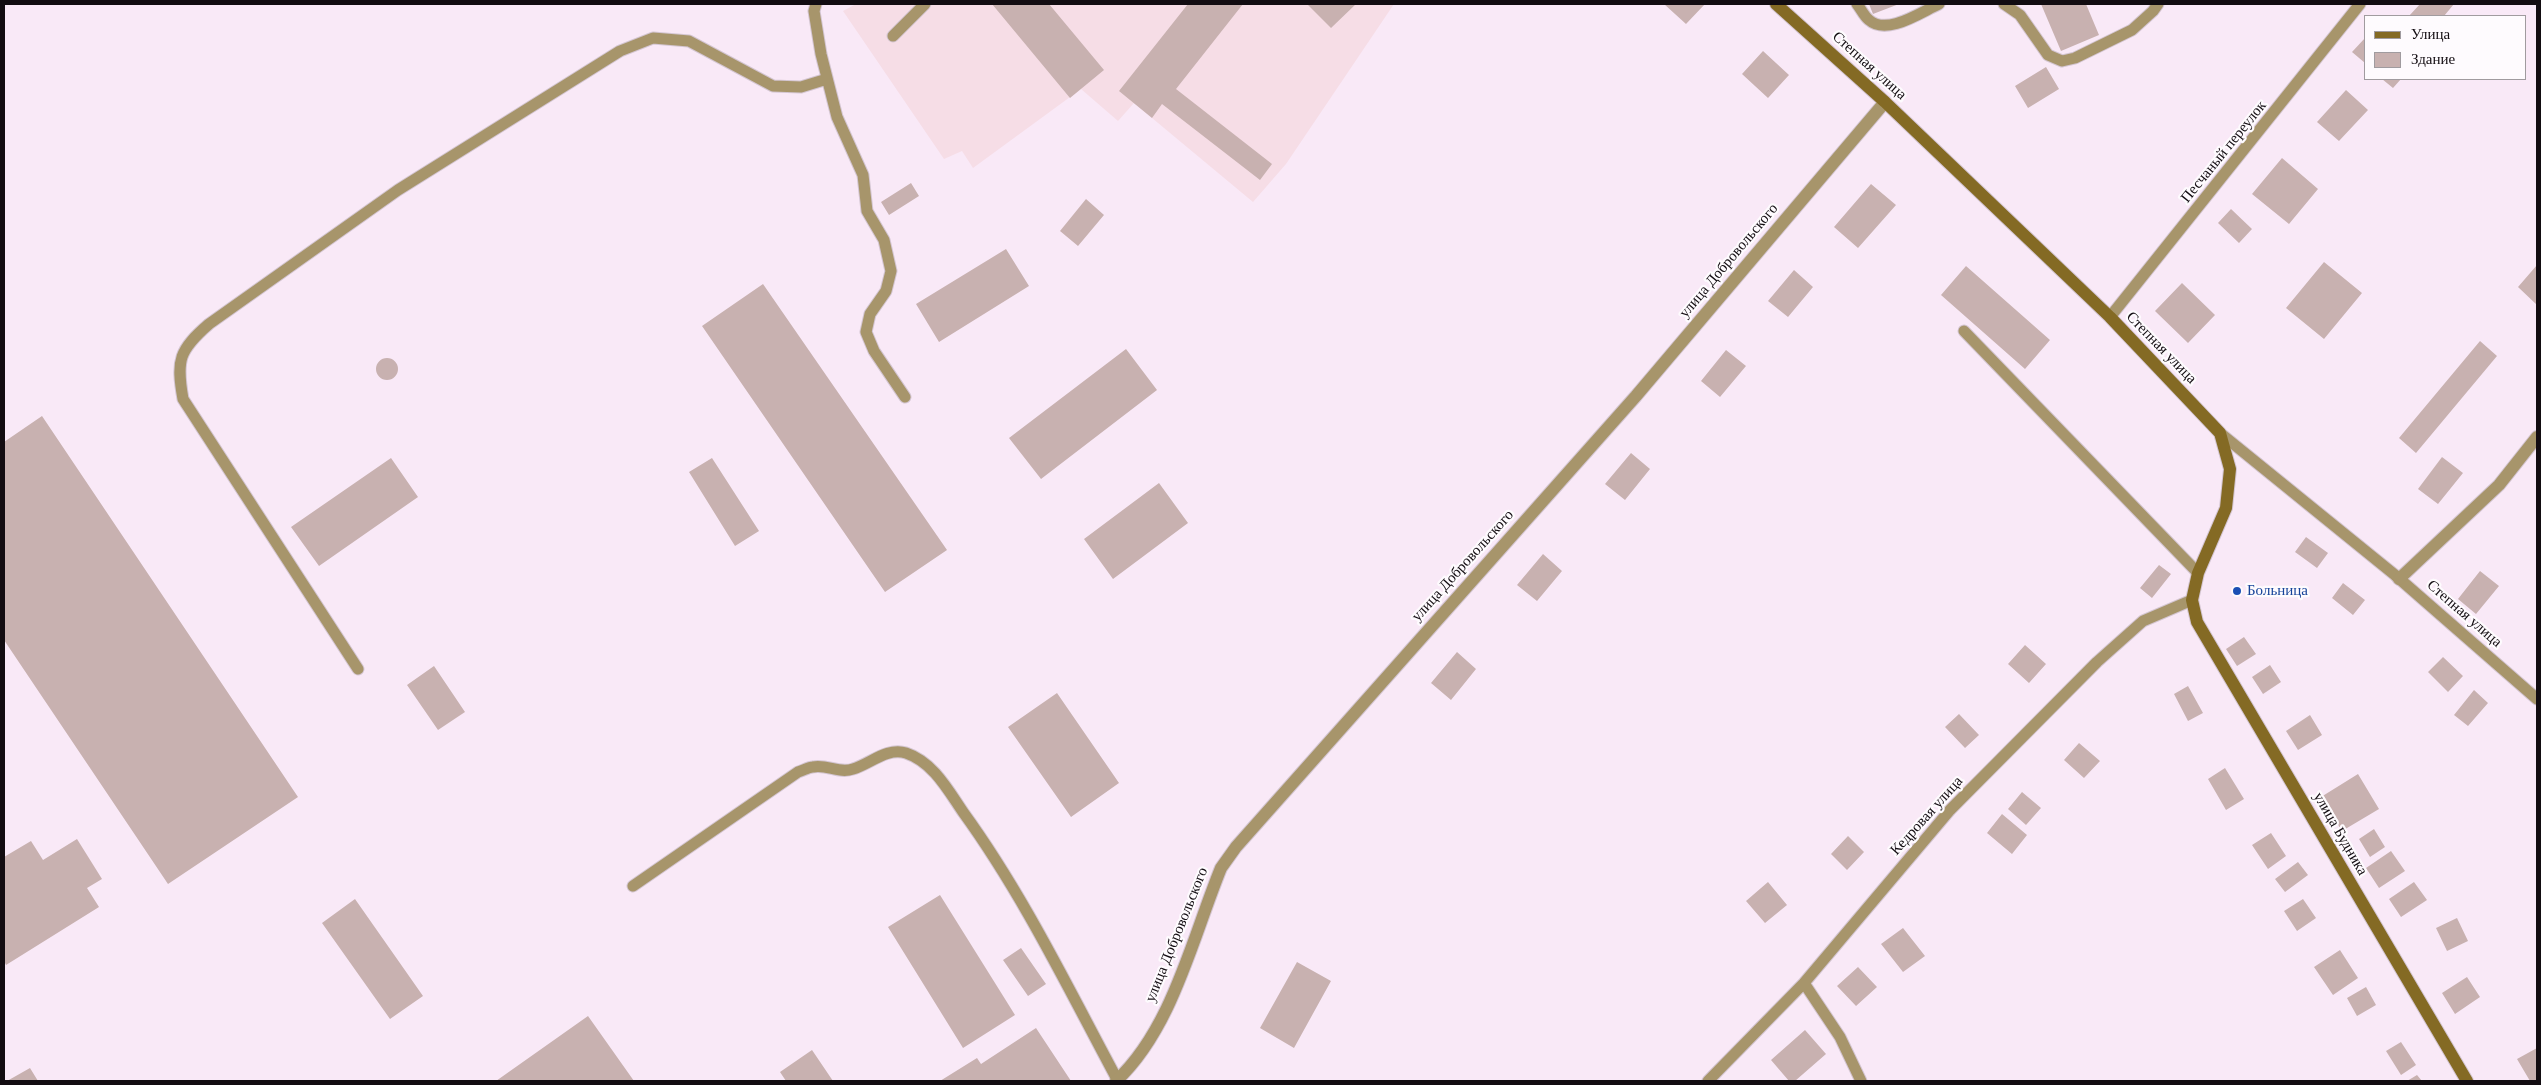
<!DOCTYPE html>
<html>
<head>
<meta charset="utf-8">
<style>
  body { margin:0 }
  #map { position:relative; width:2541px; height:1085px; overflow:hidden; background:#f9e9f7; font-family:"Times New Roman",serif }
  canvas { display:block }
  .frame { position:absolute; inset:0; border:5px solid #120c11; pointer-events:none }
  .legend { position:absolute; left:2364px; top:15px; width:162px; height:65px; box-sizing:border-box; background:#fefbfe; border:1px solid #a09b9f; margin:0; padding:6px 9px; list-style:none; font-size:15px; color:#120c11 }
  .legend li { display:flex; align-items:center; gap:10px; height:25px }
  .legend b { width:25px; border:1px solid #a09b9f }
</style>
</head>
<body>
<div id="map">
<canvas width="2541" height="1085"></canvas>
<div class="frame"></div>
<ul class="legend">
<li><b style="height:6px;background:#846a24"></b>Улица</li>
<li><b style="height:14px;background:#c8b1b0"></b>Здание</li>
</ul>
</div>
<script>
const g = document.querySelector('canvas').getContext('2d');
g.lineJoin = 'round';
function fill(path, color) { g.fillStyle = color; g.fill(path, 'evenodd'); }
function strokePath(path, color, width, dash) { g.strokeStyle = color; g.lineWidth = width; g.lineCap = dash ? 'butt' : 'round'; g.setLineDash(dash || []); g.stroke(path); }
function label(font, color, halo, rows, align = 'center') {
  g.font = font + ' "Times New Roman",serif'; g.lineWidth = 4.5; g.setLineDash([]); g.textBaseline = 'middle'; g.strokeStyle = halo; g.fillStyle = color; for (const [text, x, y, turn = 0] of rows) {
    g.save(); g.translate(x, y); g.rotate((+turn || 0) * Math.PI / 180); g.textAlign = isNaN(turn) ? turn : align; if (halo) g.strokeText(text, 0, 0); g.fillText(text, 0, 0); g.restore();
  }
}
fill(new Path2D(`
  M856,4h538l-108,160 -33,38 -119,-99 -16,18 -37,-32 -108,79 -11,-17 -18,8 -101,-148z`), '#f6dde6');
fill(new Path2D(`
  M992,4h57l55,66 -34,28z
  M1188,4h55l-67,85 96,75 -12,16 -98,-76 -10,14 -33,-27z
  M1307,4h49l-25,24z
  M1664,4h41l-19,20z
  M1869,4h30l-26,10z
  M2041,4h45l13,31 -38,16z
  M2420,4h34l-10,12h-35z
  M2365,38v25l-13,-11z
  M1763,51l26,24 -21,23 -26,-24z
  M2046,67l13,22 -31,19 -13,-22z
  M2382,79h19l-8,9z
  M2346,90l22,20 -29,31 -22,-19z
  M2282,158l36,31 -29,35 -37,-30z
  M911,183l8,13 -30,19 -8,-13z
  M1871,184l25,21 -38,43 -24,-21z
  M1086,199l18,16 -26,31 -18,-15z
  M2231,209l21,20 -13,14 -21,-20z
  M1006,249l23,37 -90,56 -23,-38z
  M2324,262l38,31 -38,46 -38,-31z
  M2537,265v40l-19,-18z
  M1966,266l84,74 -25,29 -84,-74z
  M1794,270l19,17 -25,30 -20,-16z
  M2182,283l33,32 -27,28 -33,-32z
  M763,284l184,266 -62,42 -183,-266z
  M2480,341l17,15 -81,97 -17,-15z
  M1126,349l31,41 -116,89 -32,-41z
  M1726,350l20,16 -26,31 -19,-16z
  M376 369a11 11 0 1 1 22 0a11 11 0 1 1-22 0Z
  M42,416l256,381 -130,87 -164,-244v-198z
  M1631,453l19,16 -25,31 -20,-16z
  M2442,457l21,16 -25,31 -20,-15z
  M391,458l27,39 -99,69 -28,-39z
  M712,458l47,73 -24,15 -46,-74z
  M1159,483l29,40 -75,56 -29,-40z
  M2306,537l22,16 -11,15 -22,-16z
  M1543,554l19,17 -25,30 -20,-16z
  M2159,565l12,9 -19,24 -12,-10z
  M2480,571l19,15 -23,28 -18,-15z
  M2343,583l22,17 -12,15 -21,-17z
  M2244,637l12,17 -19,12 -11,-17z
  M2025,645l21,19 -17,19 -21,-19z
  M1457,652l19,17 -25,31 -20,-17z
  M2443,657l20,19 -15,16 -20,-20z
  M2270,665l11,17 -18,12 -11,-17z
  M434,666l31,46 -27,18 -31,-45z
  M2188,686l15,27 -15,8 -14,-27z
  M2474,690l14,13 -20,23 -14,-11z
  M1057,693l62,90 -48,34 -63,-90z
  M1959,714l20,21 -14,13 -20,-21z
  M2310,715l12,20 -24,15 -12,-19z
  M2079,743l21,18 -16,17 -20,-18z
  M2225,768l19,31 -18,11 -18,-31z
  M2358,774l21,35 -37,22 -21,-34z
  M2022,792l19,16 -15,17 -18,-16z
  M2002,814l25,21 -15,19 -25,-21z
  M2374,829l11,18 -15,10 -11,-18z
  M2271,833l15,23 -18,13 -16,-24z
  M1848,836l16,16 -17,18 -16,-16z
  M77,839l25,40 -15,9 12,19 -93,58 -2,-4v-104l27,-16 12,19z
  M2391,851l14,20 -26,17 -13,-20z
  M2298,862l10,13 -23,17 -10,-13z
  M1768,882l19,23 -22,18 -19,-22z
  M2414,882l13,18 -26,17 -12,-18z
  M940,895l75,120 -52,33 -75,-121z
  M355,899l68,97 -33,23 -68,-96z
  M2303,899l13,19 -19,13 -13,-20z
  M2457,918l11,23 -21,10 -11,-23z
  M1903,928l22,28 -22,16 -22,-28z
  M1021,948l25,36 -18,12 -25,-36z
  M2340,950l18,28 -25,17 -19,-28z
  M1297,962l34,19 -37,67 -34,-20z
  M1858,967l19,20 -21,19 -19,-20z
  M2467,977l13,20 -25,17 -13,-21z
  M2366,987l10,18 -19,11 -10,-18z
  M588,1016l46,65h-138z
  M1036,1028l35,53h-131l37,-23 4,6z
  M1805,1030l21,24 -31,27h-6l-18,-21z
  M2401,1042l15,23 -15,10 -15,-24z
  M2537,1048v33h-7l-13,-22z
  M812,1050l21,31h-47l-6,-9z
  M30,1068l8,13h-31z
  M2417,1075l5,6h-15z`), '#c8b1b0');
const lane = new Path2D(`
  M816,4l-2,7 7,43 16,63 26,58 4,36 17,29 7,31 -5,20 -16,23 -4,18 8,19 31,46
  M1857,4c4,5 7,12 12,16 18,16 52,-8 70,-16
  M2004,4l16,11 28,40 14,6 13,-3 57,-28 21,-19 5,-7
  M893,36l32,-32
  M2110,317l250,-313
  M1964,331l234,242
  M2220,433l175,142 142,124
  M358,669l-175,-270c-7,-39 -4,-49 26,-75l189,-134 222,-139 33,-13 36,3 84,45 28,1 26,-8
  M633,886l165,-114c5,-1 10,-5 15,-5 14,-3 26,7 40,2 17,-5 34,-22 53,-16 27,9 42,37 57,59 61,84 106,178 155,269
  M1804,983l36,54 21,44
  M1708,1081l96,-98 146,-173 147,-148 46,-41 49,-21`);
const street = new Path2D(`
  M2399,579l100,-94 38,-48
  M1116,1081c56,-52 76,-142 105,-213l15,-21 400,-451 249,-294`);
const secondary = new Path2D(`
  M1776,4l109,98 225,215 110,116 10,36 -4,39 -28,65 -6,27 5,22 270,459`);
strokePath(lane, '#d4c6d2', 13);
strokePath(street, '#d4c6d2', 14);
strokePath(secondary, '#d4c6d2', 14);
strokePath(lane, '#a7956b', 11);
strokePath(street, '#a7956b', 12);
strokePath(secondary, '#846a24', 12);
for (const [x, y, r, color] of [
  [2237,591,5,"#1a4fb4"]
]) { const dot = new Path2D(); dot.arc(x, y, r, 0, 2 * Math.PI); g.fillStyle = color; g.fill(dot); strokePath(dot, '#fefbfe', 2); }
label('15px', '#120c11', '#fefbfe', [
  ["Степная улица",1869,66,42],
  ["Песчаный переулок",2224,152,-51],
  ["улица Добровольского",1729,261,-50],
  ["Степная улица",2161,348,46],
  ["улица Добровольского",1463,566,-48],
  ["Степная улица",2464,614,41],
  ["Кедровая улица",1927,816,-48],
  ["улица Будника",2340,834,60],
  ["улица Добровольского",1177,935,-68]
]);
label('15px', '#164399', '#fefbfe', [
  ["Больница",2247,591]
], 'left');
</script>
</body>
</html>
